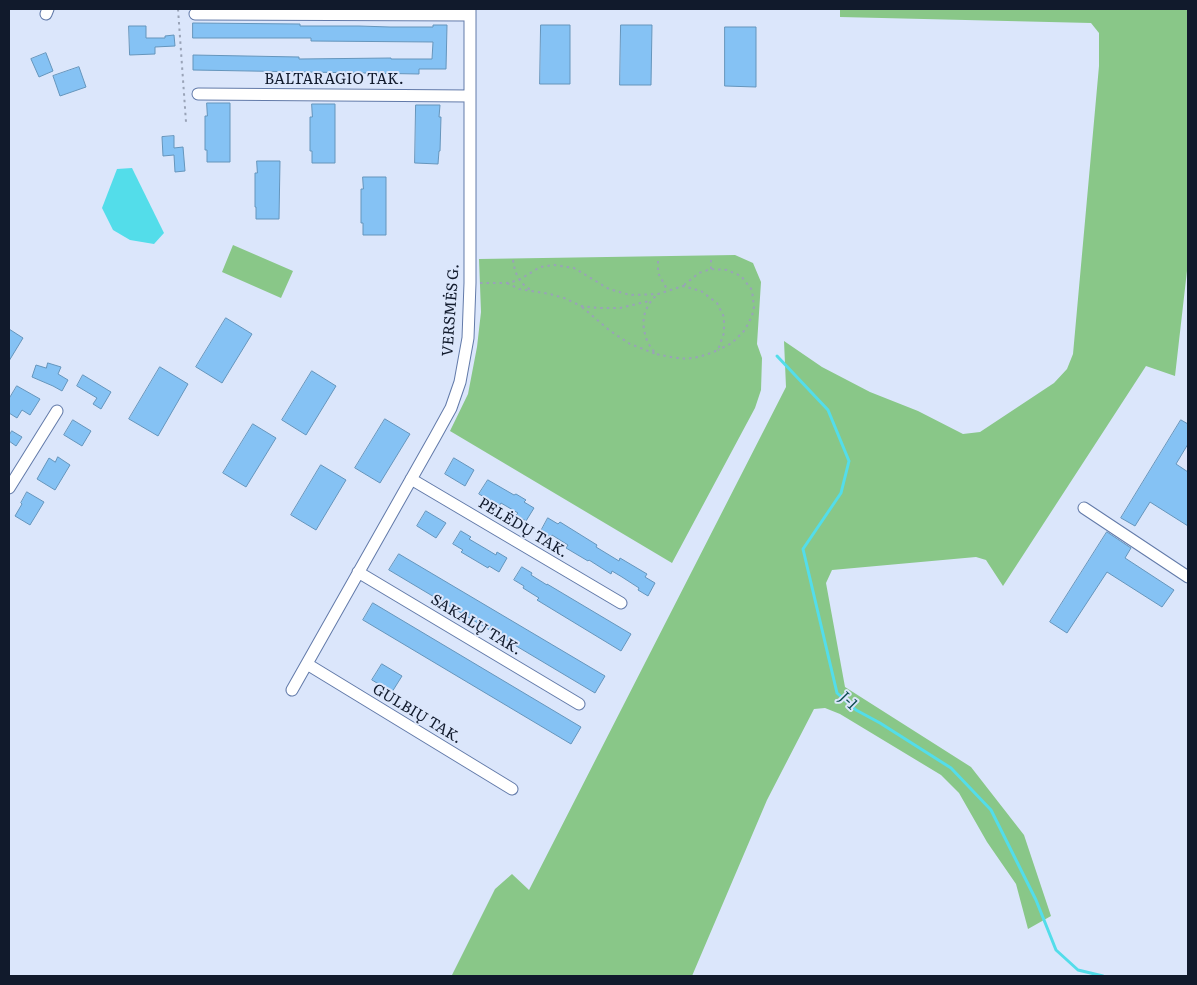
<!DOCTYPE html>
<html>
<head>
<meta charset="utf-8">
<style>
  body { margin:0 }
  #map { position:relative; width:1197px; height:985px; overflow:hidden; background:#dbe6fb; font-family:Literata,serif }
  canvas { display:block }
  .frame { position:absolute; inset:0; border:10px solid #111a2c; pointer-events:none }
</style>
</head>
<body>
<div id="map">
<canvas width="1197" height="985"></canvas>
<div class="frame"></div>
</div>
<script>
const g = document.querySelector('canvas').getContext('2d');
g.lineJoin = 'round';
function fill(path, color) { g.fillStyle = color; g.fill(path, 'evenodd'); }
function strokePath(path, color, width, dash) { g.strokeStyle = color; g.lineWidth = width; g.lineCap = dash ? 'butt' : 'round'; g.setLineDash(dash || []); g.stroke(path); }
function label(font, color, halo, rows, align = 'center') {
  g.font = font + ' Literata,serif'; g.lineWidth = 4; g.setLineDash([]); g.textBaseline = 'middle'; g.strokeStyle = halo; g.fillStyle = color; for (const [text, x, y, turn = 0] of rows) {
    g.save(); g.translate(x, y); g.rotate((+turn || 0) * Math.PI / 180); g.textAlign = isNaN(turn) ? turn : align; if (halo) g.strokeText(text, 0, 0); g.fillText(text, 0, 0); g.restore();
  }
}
fill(new Path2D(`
  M840,9h348v253l-13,114 -29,-10 -143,220 -17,-26 -10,-3 -144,13 -6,13 19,104 126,80 53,68 27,81 -23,13 -12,-45 -29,-42 -28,-49 -18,-18 -101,-61 -15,-6 -11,1 -47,91 -75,176h-238l-2,-1 43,-86 17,-15 17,16 257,-503 -2,-46 38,26 48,25 48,19 45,23 17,-2 74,-49 13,-14 6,-15 26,-288v-33l-8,-10 -251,-6z
  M233,245l60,26 -12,27 -59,-26z
  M735,255l18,8 8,19 -4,62 5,14 -1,32 -6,18 -83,155 -222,-132 18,-37 9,-47 4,-35 -2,-53z`), '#89c788');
fill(new Path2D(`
  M132,168l32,65 -10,11 -24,-4 -17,-10 -11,-22 15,-39z`), '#53ddea');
strokePath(new Path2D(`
  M777,356l51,54 21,51 -8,32 -38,56 34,144 19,17 24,13 71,45 40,42 45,90 20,50 22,20 25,6`), '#53ddea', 3);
const building = new Path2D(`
  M193,23l107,1v2h59l31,1h43v-2h14l-1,44h-27v5l-226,-4v-15l106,2v2l92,-1v1h41l1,-17 -122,-1v-3h-118z
  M541,25h29v59h-30z
  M621,25h31l-1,60h-31z
  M129,26h17v12h19v-2l9,-1 1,11 -20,1v7l-25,1z
  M725,27h31v60l-31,-1z
  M46,53l7,18 -14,6 -8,-18z
  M79,67l7,20 -26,9 -7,-20z
  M207,103h23v59h-23v-12h-2v-34h2z
  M312,104h23v59h-23v-12h-2v-34h2z
  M416,105h24l-1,12h2l-1,34h-1l-1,13 -23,-1z
  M174,136v12l9,-1 2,24 -10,1 -1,-17 -11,1 -1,-19z
  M257,161h23l-1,58h-23v-12h-1v-34h2z
  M363,177h23v58h-23v-12h-2v-34h2z
  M226,318l26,16 -30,49 -26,-16z
  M9,329l14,9 -14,23z
  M48,363l13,4 -3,7 10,6 -6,11 -9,-5 -21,-9 4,-12 10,3z
  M160,367l28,17 -30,52 -29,-17z
  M312,371l24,15 -30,49 -24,-15z
  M83,375l28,17 -10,17 -8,-5 4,-6 -20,-12z
  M17,386l23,13 -10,16 -8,-5 -5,8 -8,-5v-14z
  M385,419l25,15 -30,49 -25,-15z
  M73,420l18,11 -9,15 -18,-11z
  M1181,420l7,4v20l-12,20 12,8v54l-38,-24 -15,24 -14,-8z
  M253,424l23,14 -30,49 -23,-14z
  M12,431l10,6 -6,9 -7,-5v-5z
  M58,457l12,8 -15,25 -18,-11 12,-21 6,4z
  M454,458l20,12 -9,16 -20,-12z
  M321,465l25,15 -30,50 -25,-15z
  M488,480l26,15 2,-1 10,6 -2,2 10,6 -8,13 -10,-6 2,-2 -17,-10 -2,3 -20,-12z
  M27,492l17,10 -14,23 -15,-9 7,-12 -1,-1z
  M426,511l20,12 -10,15 -19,-12z
  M548,518l10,6 2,-2 37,23 -1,2 23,14 1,-3 27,16 -2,3 10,6 -7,13 -10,-6 1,-2 -17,-11 -10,-6 -1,3 -22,-14 -1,1 -22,-13 2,-3 -16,-10 -2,2 -9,-6z
  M461,531l10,6 -2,2 17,10 10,6 1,-3 10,6 -8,14 -10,-6 -1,2 -27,-16 2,-2 -10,-6z
  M1107,532l24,16 -6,10 49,32 -12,17 -55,-35 -40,61 -17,-11z
  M399,554l206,122 -10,17 -206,-123z
  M522,567l10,6 -1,2 16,10v-1l84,50 -10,17 -84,-51 2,-2 -16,-10 1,-2 -10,-6z
  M373,603l208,124 -10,17 -208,-124z
  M382,664l20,12 -10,16 -20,-12z`);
fill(building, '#85c2f4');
strokePath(building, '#6595bc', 1);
const minor = new Path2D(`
  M46,14l2,-5
  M195,14l275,1
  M198,94l272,2
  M411,479l210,124
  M9,488l48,-77
  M1084,508l104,69
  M358,572l221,132
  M307,664l205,125
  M292,690l143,-253 16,-29 9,-26 8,-44 2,-55v-274`);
strokePath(minor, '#627aa9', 13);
strokePath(new Path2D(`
  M178,9l8,113
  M513,260c2,14 6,24 20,31
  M658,261v12l10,18
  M711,269v-9
  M480,283h27l12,-3 21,-13 14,-2 20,3 35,21 21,6 28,-1 25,-8 18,5 16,12 7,14v16l-6,17c-26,11 -35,10 -62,4 -4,-5 -9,-11 -10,-17 -6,-17 -1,-32 12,-43
  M507,283l12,6 31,5 14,4 17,8 18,2h21l29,-7
  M684,285l15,-12 12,-4 16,1 14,6 11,14 2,17 -2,9 -4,8 -4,7 -12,12 -14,7
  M582,307l27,23 21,14 26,10`), '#99a3b7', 2, [2.5, 4]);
strokePath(minor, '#fff', 11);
label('15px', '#111a2c', '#dbe6fb', [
  ["BALTARAGIO TAK.",334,80],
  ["VERSMĖS G.",451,310,-86],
  ["PELĖDŲ TAK.",523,528,31],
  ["SAKALŲ TAK.",476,625,31],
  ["GULBIŲ TAK.",417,714,31]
]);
label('italic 16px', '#0e4c51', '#dbe6fb', [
  ["J-1",848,701,43]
]);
</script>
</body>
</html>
